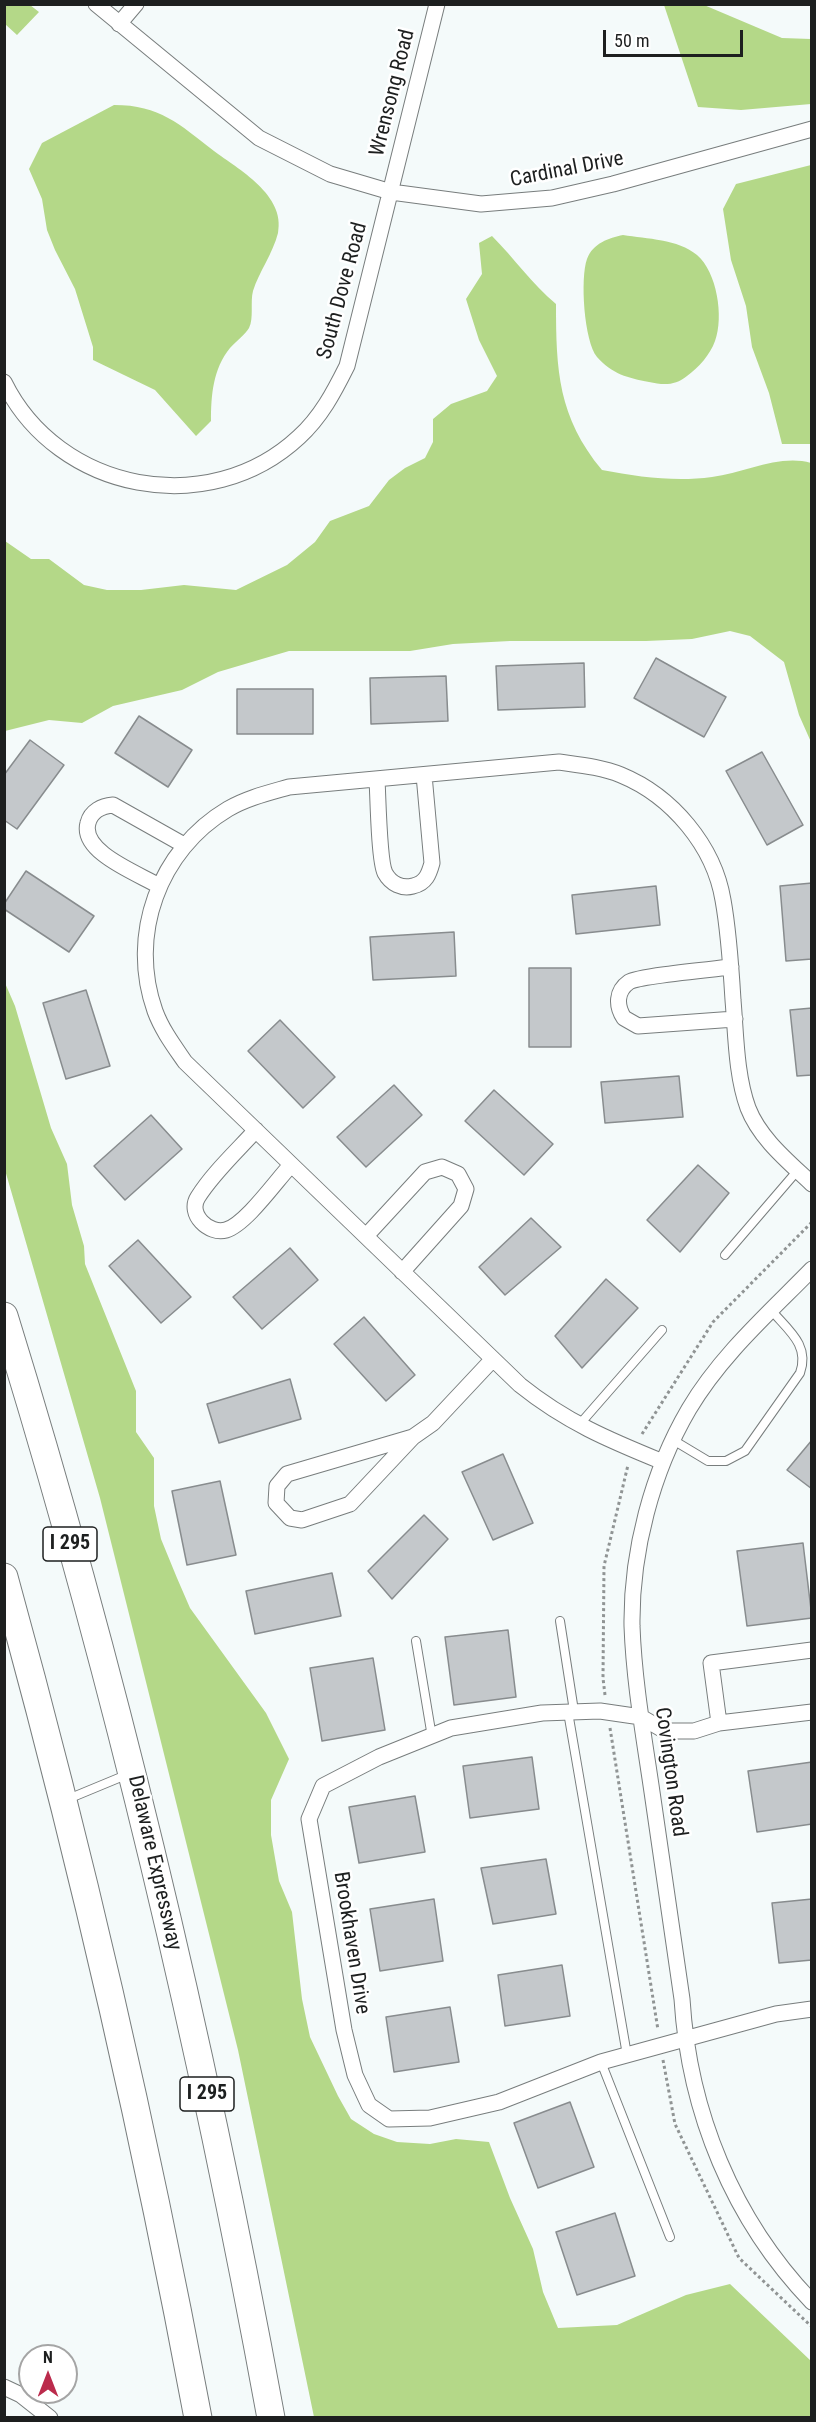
<!DOCTYPE html>
<html>
<head>
<meta charset="utf-8">
<style>
  body { margin:0 }
  #map { position:relative; width:816px; height:2422px; overflow:hidden; background:#f4fafa; font-family:"Roboto Condensed",sans-serif }
  canvas { display:block }
  .frame { position:absolute; inset:0; border:6px solid #1d1f1f; pointer-events:none }
  .north { position:absolute; left:18px; top:2344px; width:60px; height:60px; box-sizing:border-box; background:#fff; border:2px solid #a5a5a5; border-radius:50%; rotate:0deg; font-size:16px; font-weight:700; line-height:24px; text-align:center; color:#1d1f1f }
  .north::after { content:''; display:block; margin:auto; width:21px; height:27px; background:#bb2b4c; clip-path:polygon(50% 0,100% 100%,50% 72%,0 100%) }
  .scale { position:absolute; left:603px; top:30px; width:140px; height:27px; box-sizing:border-box; border:3px solid #1d1f1f; border-top:0; padding-left:8px; font-size:18px; line-height:21px; white-space:nowrap; color:#1d1f1f; -webkit-text-stroke:4px #fff; paint-order:stroke }
</style>
</head>
<body>
<div id="map">
<canvas width="816" height="2422"></canvas>
<div class="frame"></div>
<div class="north">N</div>
<div class="scale">50 m</div>
</div>
<script>
const g = document.querySelector('canvas').getContext('2d');
g.lineJoin = 'round';
function fill(path, color) { g.fillStyle = color; g.fill(path, 'evenodd'); }
function strokePath(path, color, width, dash) { g.strokeStyle = color; g.lineWidth = width; g.lineCap = dash ? 'butt' : 'round'; g.setLineDash(dash || []); g.stroke(path); }
function label(font, color, halo, rows, align = 'center') {
  g.font = font + ' "Roboto Condensed",sans-serif'; g.lineWidth = 5; g.setLineDash([]); g.textBaseline = 'middle'; g.strokeStyle = halo; g.fillStyle = color; for (const [text, x, y, turn = 0] of rows) {
    g.save(); g.translate(x, y); g.rotate((+turn || 0) * Math.PI / 180); g.textAlign = isNaN(turn) ? turn : align; if (halo) g.strokeText(text, 0, 0); g.fillText(text, 0, 0); g.restore();
  }
}
fill(new Path2D(`
  M5,4l25,1 9,7 -22,23 -12,-11z
  M664,5h40l78,33 29,1v65l-70,6 -43,-3z
  M114,105c46,0 65,19 100,46 24,18 72,44 64,82 -5,20 -19,39 -25,58 -3,11 1,27 -4,37 -4,7 -13,13 -19,20 -17,21 -19,47 -19,73l-15,15 -41,-46 -62,-30v-13l-18,-58 -20,-39 -8,-20 -5,-31 -13,-30 13,-26z
  M811,165v279h-29l-13,-51 -17,-46 -6,-41 -15,-46 -8,-51 13,-25z
  M623,235c24,4 55,4 74,20 20,17 27,62 18,86 -5,14 -16,26 -28,35 -12,10 -24,9 -38,6 -21,-4 -37,-8 -52,-25 -13,-16 -17,-79 -10,-98 6,-16 22,-21 36,-24z
  M492,236c22,22 40,48 64,68 0,66 2,113 46,166 37,7 73,12 110,7 33,-4 67,-23 99,-14v279l-12,-27 -15,-53 -34,-26 -20,-5 -38,8 -46,2h-136l-57,3 -43,7h-121l-71,21 -36,18 -69,16 -31,17 -33,-3 -44,11v-190l26,18h18l35,26 23,5h34l43,-5 52,5 51,-25 28,-23 15,-21 39,-15 20,-26 16,-12 20,-10 8,-16v-23l18,-15 36,-13 10,-15 -18,-36 -13,-41 16,-25 -3,-31z
  M5,983l10,23 36,122 16,36 5,41 12,41 1,18 51,127v41l18,26v48l7,33 16,39 13,30 76,105 23,46 -18,41v35l8,46 13,31 10,87 8,38 28,59 13,23 23,15 23,8 33,2 26,-5 33,3 21,56 23,51 10,43 15,36 59,-3 69,-30 44,-11 81,77v56h-497l-76,-367 -138,-552 -95,-328z`), '#b4d888');
const building = new Path2D(`
  M656,658l70,39 -22,40 -70,-39z
  M584,663l1,44 -87,3 -2,-44z
  M446,676l2,45 -77,3 -1,-46z
  M237,689h76v45h-76z
  M139,716l53,34 -24,37 -53,-34z
  M30,740l34,25 -47,64 -13,-9v-45z
  M762,752l41,73 -36,20 -41,-74z
  M26,871l68,45 -25,36 -65,-43v-5z
  M812,883v76l-26,2 -6,-75z
  M656,886l4,39 -84,9 -4,-39z
  M454,932l2,44 -83,4 -3,-43z
  M529,968h42v79h-42z
  M86,990l24,76 -44,13 -23,-76z
  M812,1008v67l-15,1 -7,-66z
  M280,1020l55,57 -32,31 -55,-57z
  M679,1076l4,41 -78,6 -4,-41z
  M394,1085l28,30 -56,52 -29,-30z
  M494,1090l59,54 -29,31 -59,-54z
  M151,1115l31,34 -57,51 -31,-34z
  M698,1165l31,28 -49,59 -33,-32z
  M531,1218l30,29 -56,48 -26,-28z
  M138,1240l53,57 -30,26 -52,-57z
  M290,1248l28,32 -56,49 -29,-32z
  M606,1279l32,29 -56,60 -27,-32z
  M364,1317l51,58 -29,26 -52,-57z
  M290,1379l11,40 -82,24 -12,-39z
  M812,1440v49l-25,-19z
  M503,1454l30,69 -40,17 -31,-68z
  M220,1481l16,74 -49,10 -15,-74z
  M424,1515l24,24 -56,60 -24,-28z
  M803,1543l9,75 -65,8 -10,-75z
  M332,1573l9,43 -86,18 -9,-43z
  M508,1630l8,67 -62,8 -9,-68z
  M373,1658l12,72 -63,11 -12,-73z
  M532,1757l7,52 -69,9 -7,-52z
  M812,1762v62l-55,8 -9,-61z
  M415,1796l10,56 -66,11 -10,-56z
  M546,1859l10,55 -63,10 -12,-56z
  M434,1899l9,62 -63,10 -10,-62z
  M812,1899v61l-33,3 -7,-60z
  M562,1965l8,51 -65,10 -7,-51z
  M450,2007l9,55 -65,10 -8,-55z
  M570,2102l24,65 -56,21 -24,-65z
  M615,2213l20,63 -58,19 -21,-63z`);
fill(building, '#c4c8cb');
strokePath(building, '#888c8e', 1.5);
const lane = new Path2D(`
  M725,1255l73,-85
  M579,1425l83,-95
  M673,1440l35,21h18l19,-10 55,-78c10,-28 -12,-43 -29,-63
  M560,1621l14,90
  M416,1641l16,96
  M568,1712l59,343
  M68,1799l58,-24
  M601,2062l69,175`);
const street = new Path2D(`
  M96,4l163,134 71,36 61,18 90,12 71,-6 61,-14 199,-55
  M119,24l17,-20
  M4,382c54,110 205,139 295,55 22,-20 35,-45 48,-71l90,-362
  M377,779c1,18 2,82 8,94 6,11 17,16 28,13 13,-3 16,-12 19,-23l-8,-88
  M159,886c-22,-13 -79,-34 -71,-63 3,-12 14,-17 25,-18l71,40
  M731,967c-16,2 -93,9 -102,15 -13,9 -13,24 -5,36l14,8 97,-7
  M256,1130c-19,21 -43,43 -58,67 -11,17 11,38 28,33 20,-6 50,-49 65,-65
  M366,1236l59,-64 17,-5 16,7 8,15 -5,17 -59,66
  M812,1269c-43,44 -91,86 -123,140 -37,63 -58,143 -57,217 2,56 12,111 20,166 10,69 20,138 30,207 7,113 51,221 130,303
  M413,1437l-126,37 -10,12 -1,17 14,15 12,2 48,-16 63,-67 20,-14 60,-64
  M663,1462c-54,-22 -97,-40 -143,-77l-335,-323c-11,-16 -23,-32 -30,-51 -27,-76 4,-161 73,-202 19,-11 40,-16 61,-22l270,-25c21,3 42,5 62,13 51,21 93,71 102,125 6,33 8,67 10,100 3,35 3,75 15,108 12,31 41,54 64,76
  M812,1712l-93,11 -25,8h-29l-24,-14 -41,-6 -58,2 -91,15 -72,29 -56,29 -14,33 35,211 11,45 14,30 20,14 41,-1 69,-16 102,-40 175,-48 36,-5
  M719,1723l-8,-60 101,-13
  M4,2387l17,8 29,23`);
const highway = new Path2D(`
  M4,1316c112,362 199,730 267,1102
  M4,1577c77,278 141,557 194,841`);
strokePath(lane, '#787d7d', 10);
strokePath(street, '#787d7d', 17);
strokePath(highway, '#787d7d', 29);
strokePath(new Path2D(`
  M642,1434l71,-112 99,-100
  M605,1695l-2,-17 1,-112 24,-101
  M610,1728l48,302
  M663,2060l12,64 64,134 73,69`), '#909494', 3, [3, 3]);
strokePath(lane, '#fff', 8);
strokePath(street, '#fff', 15);
strokePath(highway, '#fff', 27);
for (const [x, y, w] of [
  [70,1544,54],
  [207,2094,54]
]) { const box = new Path2D(); box.roundRect(x - w / 2, y - 17, w, 34, 4.5); g.fillStyle = '#fff'; g.fill(box); strokePath(box, '#1d1f1f', 1.5); }
label('bold 20px', '#1d1f1f', null, [
  ["I 295",70,1544],
  ["I 295",207,2094]
]);
label('21px', '#1d1f1f', '#fff', [
  ["Wrensong Road",393,93,-76],
  ["Cardinal Drive",567,170,-11],
  ["South Dove Road",343,291,-75],
  ["Covington Road",670,1772,82],
  ["Delaware Expressway",154,1863,77],
  ["Brookhaven Drive",351,1943,81]
]);
</script>
</body>
</html>
